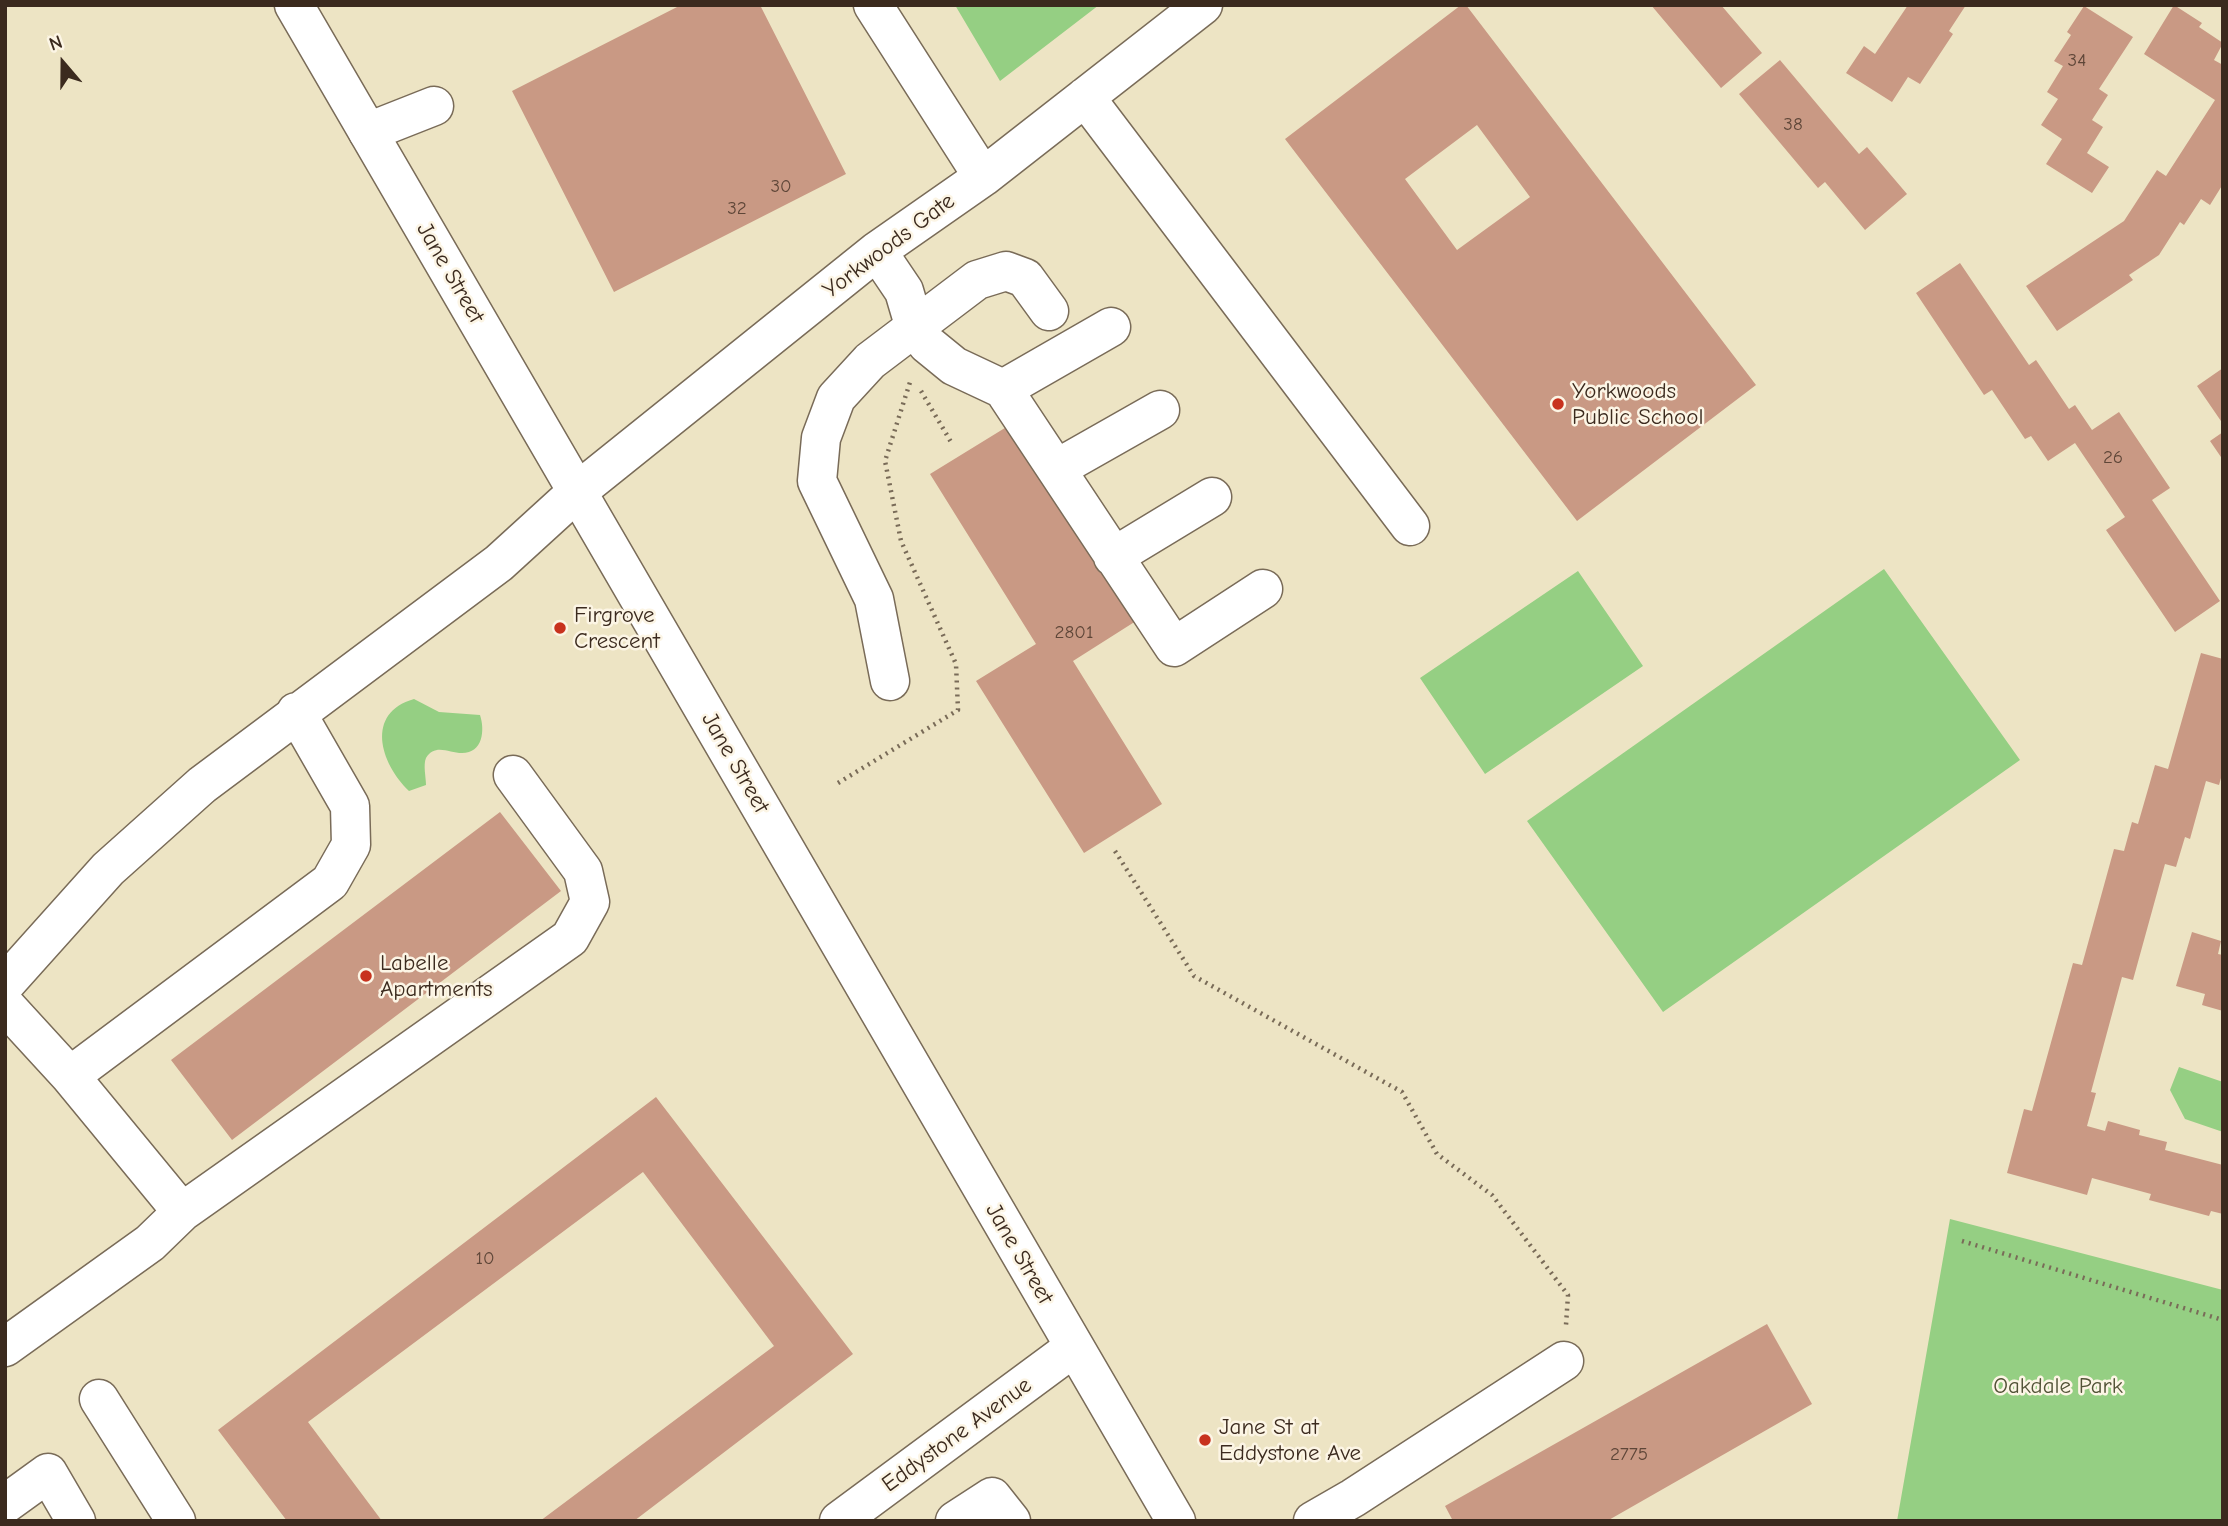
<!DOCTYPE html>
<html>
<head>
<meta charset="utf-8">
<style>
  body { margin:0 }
  #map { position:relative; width:2228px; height:1526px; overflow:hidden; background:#ede4c4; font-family:"Comic Neue",sans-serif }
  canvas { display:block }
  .frame { position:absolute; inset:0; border:7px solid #3b2a1e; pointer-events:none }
  .north { position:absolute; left:28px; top:28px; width:70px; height:70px; -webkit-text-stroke:5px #fcf5e5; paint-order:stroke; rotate:340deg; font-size:19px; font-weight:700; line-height:28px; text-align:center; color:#3b2a1e }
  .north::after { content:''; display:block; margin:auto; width:24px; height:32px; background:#3b2a1e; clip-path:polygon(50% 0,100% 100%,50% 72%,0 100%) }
</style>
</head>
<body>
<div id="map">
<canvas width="2228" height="1526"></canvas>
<div class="frame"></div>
<div class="north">N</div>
</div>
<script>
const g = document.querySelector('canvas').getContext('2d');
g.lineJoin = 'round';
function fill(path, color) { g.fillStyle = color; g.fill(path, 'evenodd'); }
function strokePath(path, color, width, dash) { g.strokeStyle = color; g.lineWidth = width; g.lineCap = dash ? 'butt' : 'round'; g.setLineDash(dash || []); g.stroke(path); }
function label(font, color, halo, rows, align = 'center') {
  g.font = font + ' "Comic Neue",sans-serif'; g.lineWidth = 5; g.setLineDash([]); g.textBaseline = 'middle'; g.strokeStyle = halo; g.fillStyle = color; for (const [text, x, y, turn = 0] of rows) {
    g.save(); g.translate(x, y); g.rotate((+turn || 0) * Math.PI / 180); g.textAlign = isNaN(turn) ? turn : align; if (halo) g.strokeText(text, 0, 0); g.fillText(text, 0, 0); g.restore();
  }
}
fill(new Path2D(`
  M955,5h144l-99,76z
  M1884,569l136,191 -357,252 -136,-191z
  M1578,571l65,95 -158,108 -65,-96z
  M414,699l25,13 41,3c5,15 3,38 -18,38 -13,0 -27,-10 -36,5 -3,7 0,19 0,27l-17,6c-29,-28 -44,-78 5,-92z
  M2179,1067l44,15v50l-38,-13 -15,-29z
  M1950,1219l273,71v231h-326z`), '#95cf83');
fill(new Path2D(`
  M681,5h79l86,169 -232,118 -102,-201z
  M1461,5h5l290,380 -179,136 -292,-382zM1477,125l53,72 -73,53 -52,-71z
  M1651,5h70l41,48 -41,35z
  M1908,5h58l-17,26 4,3 -33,50 -12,-7 -16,25 -46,-29 18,-27 11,8z
  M2174,5l28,18 -3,4 24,16 -9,17 9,5v119l-13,21 -9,-6 -17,26 -4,-3 -21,33 -30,20 4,5 -76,51 -31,-45 98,-65 33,-51 9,6 49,-76 -71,-46z
  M2084,6l49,31 -34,52 9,6 -16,25 11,7 -16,26 22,14 -17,26 -46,-29 16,-25 -21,-14 17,-26 -11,-7 16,-26 -9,-5 17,-26 -4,-3z
  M1780,60l79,94 8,-7 40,47 -42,36 -40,-48 -7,6 -79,-94z
  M1960,263l69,102 7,-5 33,49 6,-4 17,25 27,-18 51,76 -18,12 68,101 -45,31 -69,-102 19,-13 -50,-74 -27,18 -17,-25 -6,3 -33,-49 -8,5 -68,-102z
  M2223,368v56l-26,-38z
  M1013,423l123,198 -63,40 89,143 -78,49 -108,-172 60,-37 -106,-170z
  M2223,432v28l-13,-19z
  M2201,653l22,6v112l-4,14 -13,-4 -16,58 -5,-2 -9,30 -11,-3 -32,116 -11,-3 -31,115 5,1 -9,33 18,5 3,-10 32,9 -1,5 28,7 -2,8 58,15v49l-12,-3 -2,5 -60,-16 2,-6 -59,-16 -5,17 -80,-22 17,-64 8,2 41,-148 9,2 32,-116 10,2 8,-29 6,2 17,-59 13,4z
  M500,812l61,79 -329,249 -61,-80z
  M2192,932l29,9 -3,13 5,1v56l-21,-6 3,-11 -29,-8z
  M656,1097l197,257 -219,167h-94l234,-175 -131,-174 -335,250 74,99h-95l-69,-91z
  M1767,1324l45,80 -205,117h-154l-8,-15z`), '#c99984');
const minor = new Path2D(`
  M873,5l110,172
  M1085,97l325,429
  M368,132l66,-26
  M877,251l27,40 10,34 13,19 27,22 49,23 108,-62
  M1003,389l171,258 89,-58
  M1056,469l104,-59
  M1113,557l99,-60
  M890,681l-16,-82 -57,-118 4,-43 15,-40 34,-37 107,-81 29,-9 19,7 24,33
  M5,984l103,-115 94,-84 297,-222 79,-72 299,-240 106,-74 220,-172
  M5,1005l65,71 112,136 388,-274 20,-36 -7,-31 -70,-96
  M70,1076l260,-194 21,-37 -1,-39 -54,-94
  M5,1347l145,-104 32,-31
  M99,1399l77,122
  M5,1504l43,-31 28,48
  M839,1521l234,-173
  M955,1521l37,-24 19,24
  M1313,1521l40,-23 211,-137`);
const major = new Path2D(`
  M294,5l882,1516`);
strokePath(minor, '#796b58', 41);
strokePath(major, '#796b58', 41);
strokePath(new Path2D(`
  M921,391l30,51
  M838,783l120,-73 -2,-46 -55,-123 -16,-80 26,-82
  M1115,851l79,125 208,116 35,62 55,41 76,100 -2,30
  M1962,1241l261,79`), '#796b58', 4.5, [2, 5]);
strokePath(minor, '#fff', 38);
strokePath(major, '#fff', 38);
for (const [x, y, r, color] of [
  [1558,404,7,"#c8321e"],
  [560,628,7,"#c8321e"],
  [366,976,7,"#c8321e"],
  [1205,1440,7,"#c8321e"]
]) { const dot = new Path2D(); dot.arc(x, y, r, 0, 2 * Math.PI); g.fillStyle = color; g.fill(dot); strokePath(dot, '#fcf5e5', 2.5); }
label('19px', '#5e4638', null, [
  ["34",2077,61],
  ["38",1793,125],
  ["30",781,187],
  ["32",737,209],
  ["26",2113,458],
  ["2801",1074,633],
  ["10",485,1259],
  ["2775",1629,1455]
]);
label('23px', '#3b2a1e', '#fcf5e5', [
  ["Yorkwoods Gate",889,246,-37],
  ["Jane Street",450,273,60],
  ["Jane Street",735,763,60],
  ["Jane Street",1019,1254,60],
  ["Eddystone Avenue",957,1435,-36]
]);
label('23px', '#3b2a1e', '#fcf5e5', [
  ["Yorkwoods",1572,391],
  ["Public School",1572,417],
  ["Firgrove",574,615],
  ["Crescent",574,641],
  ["Labelle",380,963],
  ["Apartments",380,989],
  ["Jane St at",1219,1427],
  ["Eddystone Ave",1219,1453]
], 'left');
label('23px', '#525337', '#fcf5e5', [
  ["Oakdale Park",2058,1386]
]);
</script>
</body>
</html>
